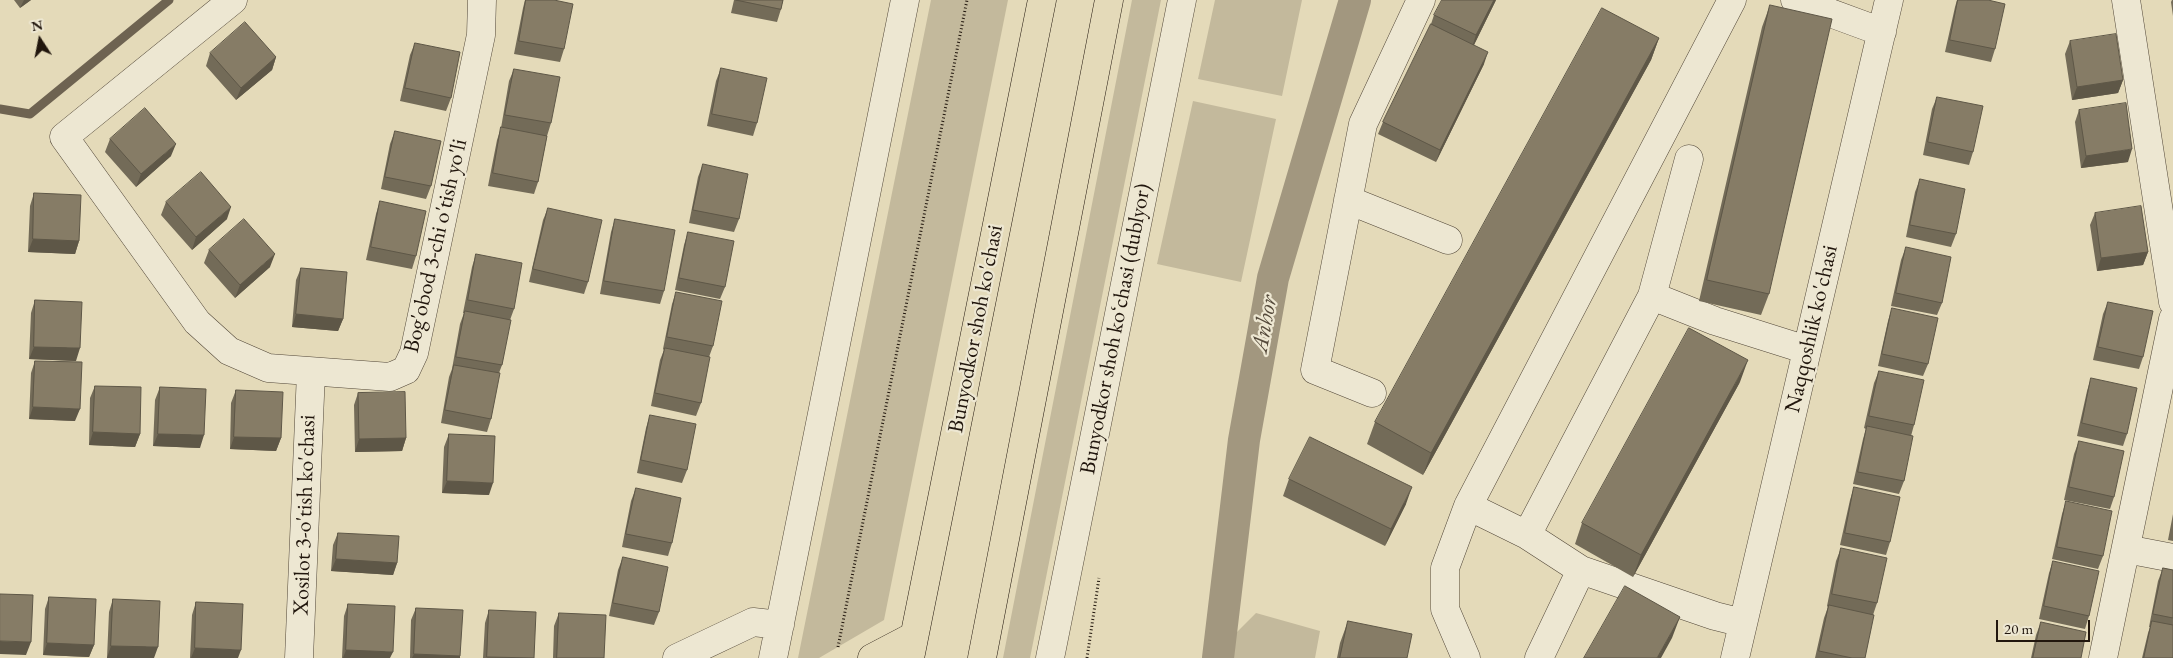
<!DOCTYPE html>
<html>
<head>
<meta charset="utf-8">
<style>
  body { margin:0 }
  #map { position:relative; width:2173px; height:658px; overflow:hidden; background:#e4dab9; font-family:"EB Garamond",serif }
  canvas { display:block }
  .north { position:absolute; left:15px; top:15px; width:50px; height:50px; -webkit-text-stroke:4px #ede7d2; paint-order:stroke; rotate:349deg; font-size:14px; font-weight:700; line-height:20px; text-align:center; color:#21160d }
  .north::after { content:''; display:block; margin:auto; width:18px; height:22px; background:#21160d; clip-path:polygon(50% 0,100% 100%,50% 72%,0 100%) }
  .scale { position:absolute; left:1996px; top:620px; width:94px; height:22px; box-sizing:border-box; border:2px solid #21160d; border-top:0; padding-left:6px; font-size:15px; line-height:18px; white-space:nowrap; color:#21160d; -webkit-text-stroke:4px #ede7d2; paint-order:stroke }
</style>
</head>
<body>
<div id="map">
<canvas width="2173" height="658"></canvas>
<div class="north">N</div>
<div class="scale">20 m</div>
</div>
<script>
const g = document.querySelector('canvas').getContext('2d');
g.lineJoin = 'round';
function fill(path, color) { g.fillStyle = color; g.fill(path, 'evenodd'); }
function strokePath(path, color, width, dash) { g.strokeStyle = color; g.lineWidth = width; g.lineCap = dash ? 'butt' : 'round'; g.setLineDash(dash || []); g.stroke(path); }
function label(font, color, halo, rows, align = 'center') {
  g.font = font + ' "EB Garamond",serif'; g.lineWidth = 4.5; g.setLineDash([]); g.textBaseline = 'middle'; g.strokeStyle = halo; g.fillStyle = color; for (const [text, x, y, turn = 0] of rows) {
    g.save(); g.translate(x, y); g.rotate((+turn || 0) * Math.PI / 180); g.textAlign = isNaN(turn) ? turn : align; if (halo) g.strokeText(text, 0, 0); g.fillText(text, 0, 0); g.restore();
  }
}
fill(new Path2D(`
  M931,0h77l-124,620 -65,38h-21z
  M1132,0h29l-131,658h-27z
  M1215,0h87l-20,96 -84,-17z
  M1193,101l83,18 -35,163 -84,-18z
  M1256,613l64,18 -5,27h-104z`), '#c3b99c');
strokePath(new Path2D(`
  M0,109l30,5 139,-114`), '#6e6351', 9);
strokePath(new Path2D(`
  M1218,658l26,-218 29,-162 82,-278`), '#a2977f', 32);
const minor = new Path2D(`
  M233,0l-169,137 133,185 32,29 39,17 122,9 16,-7 8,-17 67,-318 1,-35
  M1732,0l-264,506 59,29 54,35 134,46 28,7
  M1795,0l87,32
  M2126,0l47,302
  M1348,200l100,40
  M1652,296l63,25 92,29
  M1372,393l-57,-23 48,-246 58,-124
  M1527,535l125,-239 37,-137
  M2126,549l47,9
  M299,658l12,-286
  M677,658l76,-36 27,3
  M773,658l132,-658
  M1050,658l132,-658
  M1466,658l-21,-49v-41l23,-62
  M1539,658l42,-88
  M1735,658l154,-658
  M2103,658l70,-339`);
const major = new Path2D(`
  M872,658l42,-22
  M910,658l132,-658
  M982,658l127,-658`);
strokePath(minor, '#524738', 29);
strokePath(major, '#21160d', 29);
strokePath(new Path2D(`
  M838,647l129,-647
  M1087,658l12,-80`), '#21160d', 3, [1, 2.5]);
strokePath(minor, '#ede7d2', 28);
strokePath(major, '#e4dab9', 28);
fill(new Path2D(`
  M14,0h17l-11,8z
  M525,0h1l38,49 -4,13 -46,-8 9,-46z
  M734,0h49l-2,9 -4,13 -46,-9z
  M1496,0l-22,45 10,19 -48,98 -58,-28 5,-12 48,-98 3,-9z
  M1957,0h31l7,49 -4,13 -46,-10 10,-45z
  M2172,0h1v16l-2,-14z
  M1770,5l-1,289 -8,21 -62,-14 63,-274z
  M1659,38l-8,22 -228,415 -56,-31 8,-22z
  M2070,41l53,39 -5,13 -46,7 -7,-46z
  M415,43l36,55 -5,13 -46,-10 10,-46z
  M210,53l66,4 -4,13 -36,30 -30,-34z
  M721,68l36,55 -4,13 -46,-10 9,-45z
  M514,69l37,54 -4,13 -9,46 -4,12 -46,-8 9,-46 4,-12 8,-47z
  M1937,97l36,55 -4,13 -46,-10 9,-46z
  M2079,110l49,52 -47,6 -6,-46z
  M395,131l36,55 -5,13 -45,-10 9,-45z
  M110,139l61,17 -35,31 -31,-35z
  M703,164l36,55 -5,13 -45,-9 9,-46z
  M1920,179l36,55 -5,13 -45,-10 9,-45z
  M34,193l45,48 -4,13 -47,-2 2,-46z
  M380,201l36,55 -4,13 -46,-9 10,-46z
  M166,202l61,17 -35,31 -31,-35z
  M548,208l40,74 -4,12 -55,-12 14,-62z
  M2095,213l53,39 -5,13 -46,6 -7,-46z
  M615,219l49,72 -4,13 -60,-10 11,-62z
  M688,232l37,55 -5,12 -45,-9 9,-45z
  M1906,247l36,56 -5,12 -46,-9 10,-46z
  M209,250l61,17 -35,31 -31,-35z
  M476,254l38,55 -4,11 -8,45 -3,8 -8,46 -4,13 -46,-9 8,-46 3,-8 8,-45 4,-11h-1l9,-46z
  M301,268l42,51 -5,12 -46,-4 4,-47z
  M676,292l37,54 -4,11 -8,46 -5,13 -45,-10 9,-46 4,-10 -1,-1 9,-45z
  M35,300l41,61 -47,-2 2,-46z
  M2108,302l35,55 -4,12 -46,-9 10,-46z
  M1892,308l36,56 -5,12 -45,-10 10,-45z
  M35,361l40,60 -46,-2 2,-46z
  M1879,371l35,54 -3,11 -7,45 -5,13 -46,-10 10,-45 3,-10 -2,-1 10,-45z
  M2091,378l36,56 -4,12 -46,-10 10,-45z
  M1740,382l-107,195 -58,-33 7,-21z
  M95,386l45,48 -5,13 -46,-2 1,-47z
  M160,387l40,61 -47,-2 2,-46z
  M236,390l45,48 -5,13 -46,-2 1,-46z
  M358,393l48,45 -4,13 -47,1 -1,-47z
  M650,415l37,55 -5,13 -45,-10 9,-45z
  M449,434l40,61 -47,-2 2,-46z
  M2079,441l35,56 -4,12 -46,-9 10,-46z
  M1289,479l117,25 -21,42 -102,-50z
  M1854,487l36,55 -4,13 -46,-10 10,-45z
  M636,488l36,55 -4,13 -46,-9 9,-46z
  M2066,501l37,55 -5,13 -46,-10 10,-45z
  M2173,514v27l-5,-1z
  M338,533l59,30 -4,12 -62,-4 2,-26z
  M1841,548l36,55 -4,12 -8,43h-50l9,-40 4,-11 -1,-1 9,-45z
  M623,557l36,55 -5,13 -45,-9 9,-46z
  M2053,561l36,55 -4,13 -46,-10 10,-46z
  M2163,568l10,2v88h-31l6,-25 2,-6h-1l9,-46z
  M49,597l45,48 -5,12 -46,-2 2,-46z
  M113,599l41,59h-47l2,-46z
  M196,602l42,56h-48l2,-43z
  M348,604l42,54h-48l2,-42z
  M416,608l44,48v2h-50l1,-38z
  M489,610l45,48h-51l2,-35z
  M559,613l45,45h-51l1,-32z
  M1348,621l59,37h-70l3,-15z
  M2041,622l40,36h-50l5,-23z`), '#736b58');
fill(new Path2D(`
  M24,0h7l-11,8z
  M1494,0h2l-26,53 6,-18z
  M1659,38l-8,22 -228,415 8,-22z
  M1488,52l-4,12 -48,98 4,-12z
  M276,57l-4,13 -36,30 5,-12z
  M2123,80l-5,13 -46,7 5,-13z
  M176,144l-5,12 -35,31 5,-13z
  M2132,149l-4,13 -47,6 5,-12z
  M231,207l-4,12 -35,31 4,-13z
  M33,239l46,2 -4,13 -47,-2z
  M2148,252l-5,13 -46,6 4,-13z
  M275,254l-5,13 -35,31 5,-13z
  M296,314l47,5 -5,12 -46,-4z
  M34,347l46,1 -4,13 -47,-2z
  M1748,360l-8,22 -107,195 8,-22z
  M33,407l47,2 -5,12 -46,-2z
  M93,432l47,2 -5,13 -46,-2z
  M158,434l46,1 -4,13 -47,-2z
  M234,437l47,1 -5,13 -46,-2z
  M406,438l-4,13 -47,1 4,-13z
  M447,481l46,2 -4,12 -47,-2z
  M1412,487l-6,17 -21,42 6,-17z
  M336,559l61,4 -4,12 -62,-4z
  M1680,617l-8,21 -11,20h-4z
  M0,641l31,1 -5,13 -26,-1z
  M47,643l47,2 -5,12 -46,-2z
  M111,646l47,1 -4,11h-47z
  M195,648l46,2 -3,8h-47z
  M346,650l47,2 -3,6h-47z
  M414,654l46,2v2h-48z`), '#5e5747');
const building = new Path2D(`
  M526,0h28l19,4 -9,45 -45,-8z
  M736,0h47l-2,9z
  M1442,0h52l-18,35 -42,-20z
  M1958,0h30l17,4 -10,45 -45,-9z
  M1770,5l62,14 -63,275 -62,-14z
  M1602,8l57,30 -228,415 -56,-31z
  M245,22l31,35 -35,31 -31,-35z
  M1431,24l57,28 -48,98 -57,-28z
  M2116,34l7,46 -46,7 -7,-46z
  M415,43l45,9 -9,46 -46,-10z
  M721,68l46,10 -10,45 -45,-9z
  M514,69l46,8 -9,46 -46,-8z
  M1937,97l46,9 -10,46 -45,-10z
  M2126,103l6,46 -46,7 -7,-46z
  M145,108l31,36 -35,30 -31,-35z
  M501,127l46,9 -9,46 -45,-9z
  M395,131l46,10 -10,45 -46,-9z
  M703,164l45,10 -9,45 -46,-9z
  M201,172l30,35 -35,30 -30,-35z
  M1920,179l45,10 -9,45 -46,-9z
  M34,193l47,2 -2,46 -46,-2z
  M380,201l46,10 -10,45 -45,-9z
  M2141,206l7,46 -47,6 -6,-45z
  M548,208l54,12 -14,62 -55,-13z
  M244,219l31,35 -35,31 -31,-35z
  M615,219l60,11 -11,61 -60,-10z
  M688,232l46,9 -9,46 -46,-9z
  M1906,247l45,10 -9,46 -46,-10z
  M476,254l46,9 -8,46 -46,-9z
  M301,268l46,4 -4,47 -47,-5z
  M676,292l46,9 -9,45 -46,-9z
  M35,300l47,2 -2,46 -46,-1z
  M2108,302l45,9 -10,46 -45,-10z
  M1892,308l46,10 -10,46 -46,-10z
  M465,311l46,9 -9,45 -46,-8z
  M1689,328l59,32 -107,195 -59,-32z
  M665,348l45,9 -9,46 -46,-10z
  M35,361l47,1 -2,47 -47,-2z
  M454,365l46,8 -9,46 -46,-9z
  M1879,371l45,9 -10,45 -45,-9z
  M2091,378l46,10 -10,46 -45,-11z
  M95,386l46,1 -1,47 -47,-2z
  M160,387l46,2 -2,46 -46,-1z
  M236,390l47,2 -2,46 -47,-1z
  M405,392l1,46 -47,1 -1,-46z
  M650,415l46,9 -9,46 -46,-10z
  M1867,426l46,10 -9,45 -46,-9z
  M449,434l46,2 -2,47 -46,-2z
  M1310,437l102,50 -21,42 -102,-50z
  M2079,441l45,10 -10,46 -45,-10z
  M1854,487l46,10 -10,45 -45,-9z
  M636,488l45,10 -9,45 -46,-9z
  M2066,501l46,10 -9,45 -46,-9z
  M338,533l61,3 -2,27 -61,-4z
  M1841,548l46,10 -10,45 -45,-9z
  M623,557l45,10 -9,45 -46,-9z
  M2053,561l46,10 -10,45 -45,-10z
  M2163,568l10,2v48l-20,-4z
  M1625,586l55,31 -23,41h-73z
  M0,594l33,1 -2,47 -31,-1z
  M49,597l47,2 -2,46 -47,-2z
  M113,599l47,2 -2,46 -47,-1z
  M196,602l47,2 -2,46 -46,-2z
  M348,604l47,2 -2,46 -47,-2z
  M1829,605l45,10 -9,43h-13l-33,-7z
  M416,608l47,2 -3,46 -46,-2z
  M489,610l47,2 -2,46 -47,-1z
  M559,613l47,2 -2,43h-47z
  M1348,621l64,13 -5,24h-67z
  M2152,621l21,4v33h-29z
  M2041,622l45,10 -5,26h-48z`);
fill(building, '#867c66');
strokePath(building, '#5e5747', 1);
label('22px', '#21160d', '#ede7d2', [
  ["Bog'obod 3-chi o'tish yo'li",436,246,-77],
  ["Bunyodkor shoh ko'chasi",976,329,-79],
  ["Bunyodkor shoh koʻchasi (dublyor)",1116,329,-79],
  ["Naqqoshlik ko'chasi",1812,329,-77],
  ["Xosilot 3-o'tish ko'chasi",305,515,-88]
]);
label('italic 24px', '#554a3b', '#ede7d2', [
  ["Anhor",1265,324,-80]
]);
</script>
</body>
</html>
